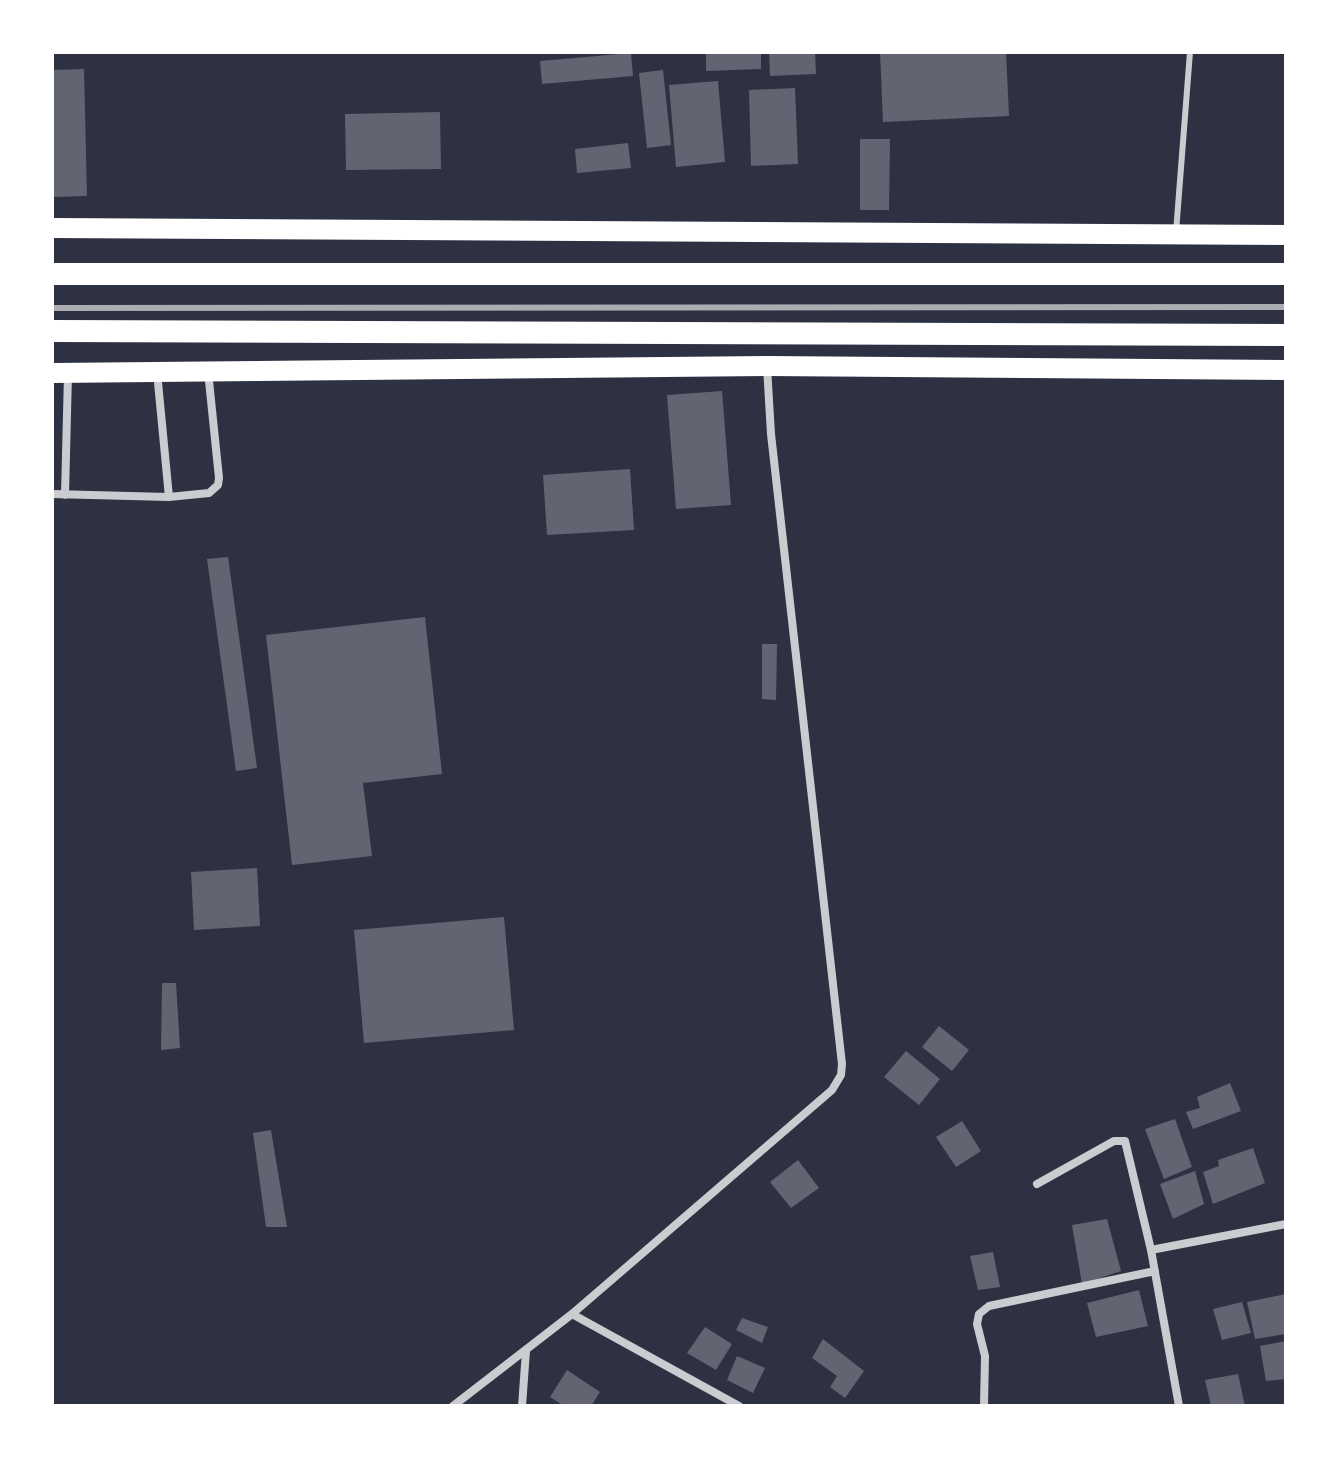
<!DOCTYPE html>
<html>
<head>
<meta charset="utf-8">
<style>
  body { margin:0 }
  #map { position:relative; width:1338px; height:1458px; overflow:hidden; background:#2d3142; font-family:"Titillium Web",sans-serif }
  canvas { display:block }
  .frame { position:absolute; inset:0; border:54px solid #fff; pointer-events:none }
</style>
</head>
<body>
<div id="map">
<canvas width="1338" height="1458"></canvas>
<div class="frame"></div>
</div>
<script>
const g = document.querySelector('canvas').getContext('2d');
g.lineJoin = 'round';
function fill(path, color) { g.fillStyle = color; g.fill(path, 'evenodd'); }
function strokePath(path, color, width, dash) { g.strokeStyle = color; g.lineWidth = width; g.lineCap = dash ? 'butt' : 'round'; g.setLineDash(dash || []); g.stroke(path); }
fill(new Path2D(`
  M706,52h55v17l-55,2z
  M769,52h46l1,22 -46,2z
  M880,52h126l3,64 -126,6z
  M631,53l2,23 -91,8 -2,-23z
  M84,69l3,127 -35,1v-127z
  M663,70l8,75 -24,3 -8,-75z
  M718,81l7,81 -49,5 -7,-82z
  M795,88l3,76 -47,2 -2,-76z
  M440,112l1,57 -95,1 -1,-56z
  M860,139h30l-1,71h-29z
  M628,143l3,25 -54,5 -2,-24z
  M722,391l9,114 -55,4 -9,-114z
  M630,469l4,61 -87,5 -4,-60z
  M228,557l29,211 -21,3 -29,-212z
  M425,617l17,157 -79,9 9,73 -80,9 -26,-230z
  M762,644h15l-1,56 -14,-1z
  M257,868l3,58 -66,4 -3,-58z
  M504,917l10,113 -150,13 -10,-113z
  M162,983h14l4,65 -19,2z
  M939,1026l30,24 -17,21 -30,-24z
  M906,1051l34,28 -21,26 -35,-28z
  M1230,1083l11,28 -48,18 -7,-17 14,-4 -3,-11z
  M1175,1119l17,48 -28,12 -19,-50z
  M962,1121l19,30 -25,16 -20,-30z
  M271,1130l16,97h-21l-13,-94z
  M1253,1148l12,35 -52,21 -10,-32 16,-6 -1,-6z
  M798,1160l21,28 -28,20 -21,-26z
  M1195,1171l9,33 -31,15 -13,-35z
  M1107,1219l14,52 -39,13 -10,-59z
  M993,1252l7,35 -22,3 -8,-34z
  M1139,1290l9,36 -52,11 -9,-34z
  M1286,1294v40l-31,5 -8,-37z
  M1242,1302l9,31 -29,7 -9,-31z
  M742,1318l26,9 -6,16 -26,-13z
  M705,1327l27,17 -16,26 -29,-17z
  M823,1339l41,32 -19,27 -15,-11 7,-11 -25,-18z
  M1286,1341v38l-20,2 -6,-35z
  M737,1356l28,12 -12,25 -26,-13z
  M567,1370l33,22 -9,14h-27l-14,-9z
  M1238,1374l7,32h-34l-6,-26z`), '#626471');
strokePath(new Path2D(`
  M1176,232l14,-180`), '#caccd0', 6);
strokePath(new Path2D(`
  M157,372l12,125
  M52,494l117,3 40,-4 9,-8 1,-7 -11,-107
  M65,495l3,-121
  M1037,1184l77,-43h11l26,109 28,156
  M1151,1250l135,-26
  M572,1314l167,92
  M453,1406l119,-92 260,-224 9,-15 1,-11 -71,-630 -4,-67
  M522,1406l4,-55
  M984,1406l1,-50 -8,-32 2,-10 10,-8 166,-35`), '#caccd0', 8);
strokePath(new Path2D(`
  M52,228l1234,7
  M52,373l715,-7 519,4`), '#fff', 20);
strokePath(new Path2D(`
  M52,274h1234
  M52,331l1234,4`), '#fff', 22);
strokePath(new Path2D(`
  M52,308l1234,-1`), '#abadb3', 6);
</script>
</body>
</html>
